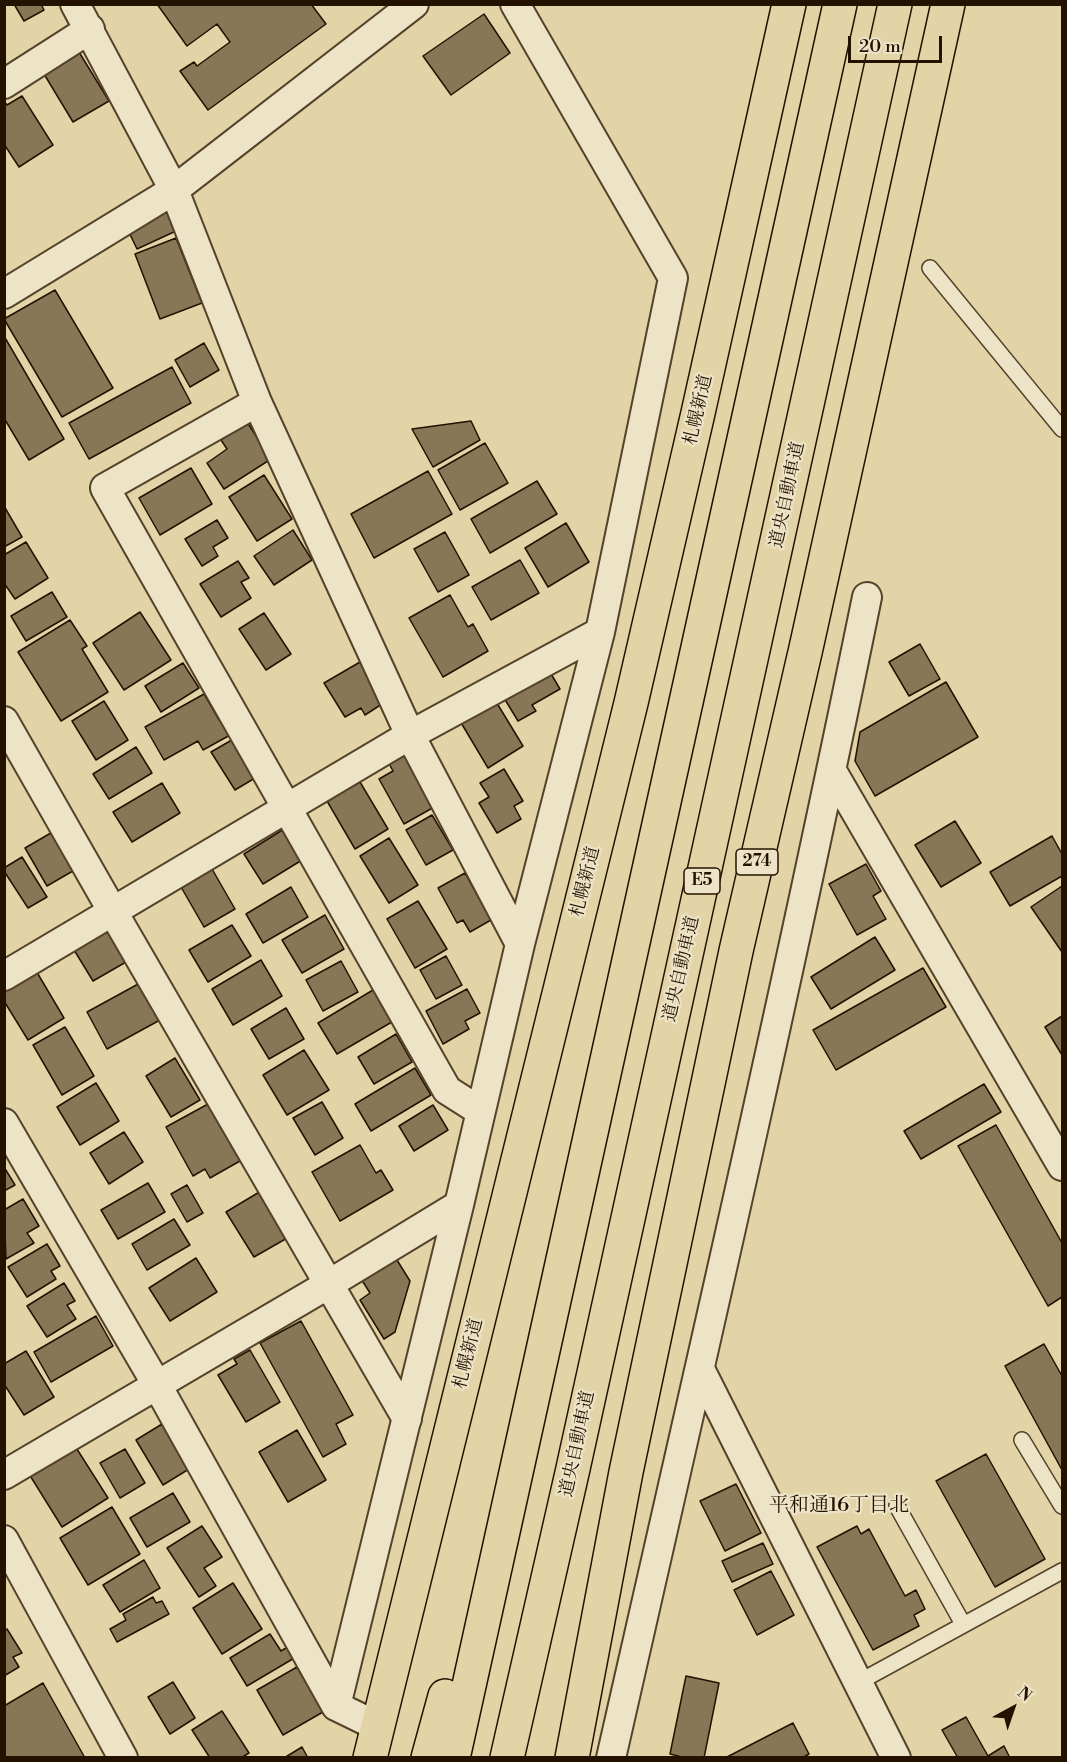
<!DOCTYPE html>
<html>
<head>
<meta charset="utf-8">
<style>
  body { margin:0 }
  #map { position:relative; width:1067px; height:1762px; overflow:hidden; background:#e3d4a7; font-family:"Libre Bodoni",serif }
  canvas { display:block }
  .frame { position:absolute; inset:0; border:6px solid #241201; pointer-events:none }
  .north { position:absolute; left:983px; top:1678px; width:60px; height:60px; -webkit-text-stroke:4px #ede3c6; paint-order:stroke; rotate:40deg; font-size:16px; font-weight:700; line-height:24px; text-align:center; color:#241201 }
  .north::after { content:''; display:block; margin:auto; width:21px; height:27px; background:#241201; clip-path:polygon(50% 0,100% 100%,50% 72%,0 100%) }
  .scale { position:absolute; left:848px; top:36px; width:94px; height:27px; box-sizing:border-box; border:3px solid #241201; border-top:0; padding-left:8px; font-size:18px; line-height:21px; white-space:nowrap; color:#241201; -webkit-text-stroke:4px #ede3c6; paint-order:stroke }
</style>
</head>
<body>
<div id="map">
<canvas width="1067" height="1762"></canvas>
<div class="frame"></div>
<div class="north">N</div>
<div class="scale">20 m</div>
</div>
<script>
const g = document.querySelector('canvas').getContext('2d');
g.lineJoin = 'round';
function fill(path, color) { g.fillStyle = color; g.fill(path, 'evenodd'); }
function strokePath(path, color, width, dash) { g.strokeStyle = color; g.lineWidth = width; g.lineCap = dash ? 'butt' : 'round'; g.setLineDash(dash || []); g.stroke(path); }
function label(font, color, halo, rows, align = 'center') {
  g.font = font + ' "Libre Bodoni","Noto Serif JP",serif'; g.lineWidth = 4.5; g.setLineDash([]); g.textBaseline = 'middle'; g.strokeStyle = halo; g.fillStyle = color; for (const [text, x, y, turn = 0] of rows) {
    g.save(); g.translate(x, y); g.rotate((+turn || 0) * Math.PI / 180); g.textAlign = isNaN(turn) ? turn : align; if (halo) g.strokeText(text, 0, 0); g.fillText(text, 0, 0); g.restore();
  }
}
const building = new Path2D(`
  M14,4h27l3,6 -20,11z
  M157,4h154l15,20 -118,86 -28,-39 14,-9 3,4 33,-24 -13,-18 -30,22z
  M484,14l26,39 -59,42 -28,-39z
  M79,52l30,49 -36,21 -29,-48z
  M22,96l31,49 -34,22 -15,-23v-43l3,4z
  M166,210l10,21 -39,18 -10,-21z
  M176,238l26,65 -42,16 -25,-65z
  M55,290l58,98 -51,29 -58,-98z
  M4,336l60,103 -35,21 -25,-42z
  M204,343l15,27 -29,17 -15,-27z
  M172,367l19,36 -102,56 -20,-36z
  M471,421l9,19 -47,27 -21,-38z
  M247,422l24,37 -47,30 -17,-26 20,-14 -6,-9z
  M485,443l23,40 -48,27 -22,-40z
  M191,468l21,36 -52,31 -21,-37z
  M428,471l24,43 -78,44 -23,-44z
  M264,475l28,44 -35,22 -28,-44z
  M537,481l20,33 -67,39 -19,-34z
  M4,506l18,31 -18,10z
  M217,520l11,18 -15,9 5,9 -16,10 -17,-27z
  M566,523l23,39 -41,25 -23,-39z
  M293,530l19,30 -38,25 -20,-29z
  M445,532l24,43 -31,17 -24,-43z
  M26,542l22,36 -33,21 -11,-16v-28z
  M520,560l19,33 -48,27 -19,-33z
  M238,561l11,17 -8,4 10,16 -30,19 -21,-33z
  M52,592l15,25 -41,24 -15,-25z
  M450,595l18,32 5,-3 15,27 -45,26 -34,-59z
  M140,612l31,48 -47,30 -31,-47z
  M264,613l27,41 -25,16 -27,-41z
  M70,620l17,26 -5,3 26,43 -47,29 -43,-69z
  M920,644l20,35 -31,17 -20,-34z
  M360,662l25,40 -20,13 -4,-7 -16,9 -21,-34z
  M183,663l16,25 -38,24 -16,-26z
  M547,667l13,22 -28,16 4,6 -18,10 -17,-28z
  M946,682l32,55 -103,59 -20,-35 5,-29z
  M204,694l15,26 4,-2 9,16 -29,16 -5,-9 -34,19 -19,-33z
  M495,700l28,46 -35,22 -28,-47z
  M104,701l24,39 -32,20 -24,-39z
  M237,737l23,38 -25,15 -24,-38z
  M136,747l16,26 -43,26 -16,-25z
  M404,751l32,55 -32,18 -25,-45 14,-8 -6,-11z
  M504,769l19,32 -9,5 7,13 -24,14 -18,-30 10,-6 -9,-14z
  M360,782l28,47 -33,20 -28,-48z
  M162,783l18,30 -48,29 -19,-30z
  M432,815l21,35 -27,15 -20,-35z
  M955,821l26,42 -40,24 -26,-42z
  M284,829l18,31 -39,24 -19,-30z
  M56,830l22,38 -31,18 -22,-38z
  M1052,836l10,18v22l-52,30 -20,-34z
  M389,838l29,47 -29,18 -29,-47z
  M22,857l25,40 -19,11 -24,-37v-3z
  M866,864l15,27 -8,5 13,23 -29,16 -28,-51z
  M212,869l23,40 -31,18 -23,-40z
  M465,873l26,47 -21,12 -7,-12 -6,3 -19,-35z
  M1062,886v66l-31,-45z
  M291,887l17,30 -45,26 -17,-29z
  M418,901l29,48 -32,19 -28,-49z
  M325,915l19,34 -42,24 -20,-33z
  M105,925l21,37 -33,19 -22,-36z
  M232,925l19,31 -43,26 -19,-32z
  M875,937l20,33 -64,39 -20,-32z
  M446,956l16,29 -26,14 -16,-29z
  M261,960l21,36 -49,29 -21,-36z
  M341,961l17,31 -35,19 -17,-31z
  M923,968l23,39 -110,63 -23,-40z
  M35,969l29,49 -36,22 -24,-39v-14z
  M140,983l20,37 -53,29 -20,-37z
  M378,987l19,32 -60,35 -19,-31z
  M467,989l13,24 -15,8 4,8 -26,15 -17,-33z
  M286,1008l18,31 -35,20 -18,-30z
  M1062,1016v39l-17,-28z
  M65,1027l29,49 -32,19 -29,-50z
  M396,1034l16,28 -38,22 -16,-27z
  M304,1050l25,40 -42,25 -24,-40z
  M175,1058l25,42 -29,17 -25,-41z
  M415,1068l16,27 -60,36 -16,-27z
  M96,1083l23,38 -39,24 -23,-38z
  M984,1084l17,28 -80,47 -17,-28z
  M322,1102l21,36 -28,17 -22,-37z
  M208,1104l32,57 -30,17 -5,-9 -12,7 -27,-49z
  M433,1105l15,25 -34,21 -15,-25z
  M996,1125l66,118v54l-14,9 -90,-160z
  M124,1132l19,30 -34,22 -19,-31z
  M360,1145l16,28 5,-3 12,20 -53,31 -28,-49z
  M4,1167l11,18 -11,6z
  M148,1183l17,29 -47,27 -17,-29z
  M187,1185l16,28 -16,9 -16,-28z
  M261,1191l28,46 -35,20 -28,-45z
  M23,1199l16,27 -12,7 7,10 -28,16 -2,-49z
  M174,1219l16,26 -43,25 -15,-26z
  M47,1244l13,22 -9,5 5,8 -29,18 -19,-30z
  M392,1252l18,29 -15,51 -11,7 -24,-39 10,-7 -12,-19z
  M196,1258l21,34 -47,29 -21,-33z
  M64,1283l11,18 -8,4 9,14 -29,18 -20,-31z
  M96,1316l17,30 -62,36 -17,-30z
  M301,1321l52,94 -17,9 10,20 -23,13 -63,-114z
  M1044,1344l18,32v94l-57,-104z
  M250,1350l30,52 -34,20 -28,-47 19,-11 -3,-5z
  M26,1351l28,46 -30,18 -20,-31v-20z
  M162,1424l27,45 -26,16 -27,-45z
  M297,1430l29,50 -38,22 -29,-50z
  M75,1446l33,52 -46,29 -33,-53z
  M125,1449l20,34 -25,15 -20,-35z
  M986,1454l59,105 -50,28 -59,-106z
  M736,1484l25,49 -36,18 -25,-50z
  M173,1493l17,29 -43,25 -17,-29z
  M112,1507l28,47 -52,31 -28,-47z
  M202,1526l20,31 -18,11 12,18 -17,11 -32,-49z
  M857,1526l4,8 8,-5 36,67 11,-6 9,19 -11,6 5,11 -46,24 -56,-103z
  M763,1543l10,21 -41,18 -10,-21z
  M144,1560l16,28 -40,24 -17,-27z
  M771,1571l23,44 -37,20 -23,-45z
  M233,1583l29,46 -40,25 -29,-46z
  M153,1597l3,6 6,-2 7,13 -52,28 -7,-13 16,-9 -3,-6z
  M7,1629l15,24 -9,4 6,10 -15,9v-45z
  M270,1634l11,17 8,-5 7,11 -49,29 -17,-28z
  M297,1667l26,45 -40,23 -26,-45z
  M686,1676l33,7 -15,75h-18l-16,-4z
  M173,1682l22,36 -25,16 -22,-37z
  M43,1683l42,75h-81v-52z
  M222,1711l27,42 -8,5h-31l-18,-28z
  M966,1717l22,39 16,-10 6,12h-52l-16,-28z
  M793,1723l16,31 -7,4h-77z
  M302,1747l6,11h-24z`);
fill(building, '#877757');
strokePath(building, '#241201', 1.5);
const lane = new Path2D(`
  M930,268l132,161
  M1022,1440l40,66
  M897,1506l66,118
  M859,1682l203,-111`);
const street = new Path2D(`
  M75,4l99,186 83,212 153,333 110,209
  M4,84l86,-55
  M4,294l170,-104 240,-186
  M257,402l-152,86 342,602 33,21
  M4,721l109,191 294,507
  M832,771l230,395
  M4,976l406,-241 190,-103
  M4,1123l153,262 179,321
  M700,1369l196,389
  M4,1475l325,-191 130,-79
  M4,1540l119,218
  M377,1726l-41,-20 123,-501 61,-261 80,-312 73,-354 -158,-274
  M611,1758c88,-387 177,-773 256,-1161`);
const highway = new Path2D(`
  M370,1758l261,-1055 67,-290 91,-409
  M428,1758l17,-62
  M453,1758l387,-1754
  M507,1758l65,-285 323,-1469
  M572,1758l54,-286 110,-521 70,-303 142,-644`);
strokePath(lane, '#54422a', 18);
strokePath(street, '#54422a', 32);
strokePath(highway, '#241201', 36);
strokePath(lane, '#ede3c6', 15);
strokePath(street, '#ede3c6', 28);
strokePath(highway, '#e3d4a7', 33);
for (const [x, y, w] of [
  [757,862,42],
  [702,881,36]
]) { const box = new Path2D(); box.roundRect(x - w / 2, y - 13, w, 26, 4.5); g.fillStyle = '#ede3c6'; g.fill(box); strokePath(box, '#241201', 1.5); }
label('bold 16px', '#241201', null, [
  ["274",757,862],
  ["E5",702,881]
]);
label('18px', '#241201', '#ede3c6', [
  ["札幌新道",699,410,-77],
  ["道央自動車道",788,495,-78],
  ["札幌新道",586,882,-76],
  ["道央自動車道",682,969,-77],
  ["札幌新道",469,1354,-76],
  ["道央自動車道",578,1444,-78]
]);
label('20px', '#241201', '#ede3c6', [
  ["平和通16丁目北",839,1506]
]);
</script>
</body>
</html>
